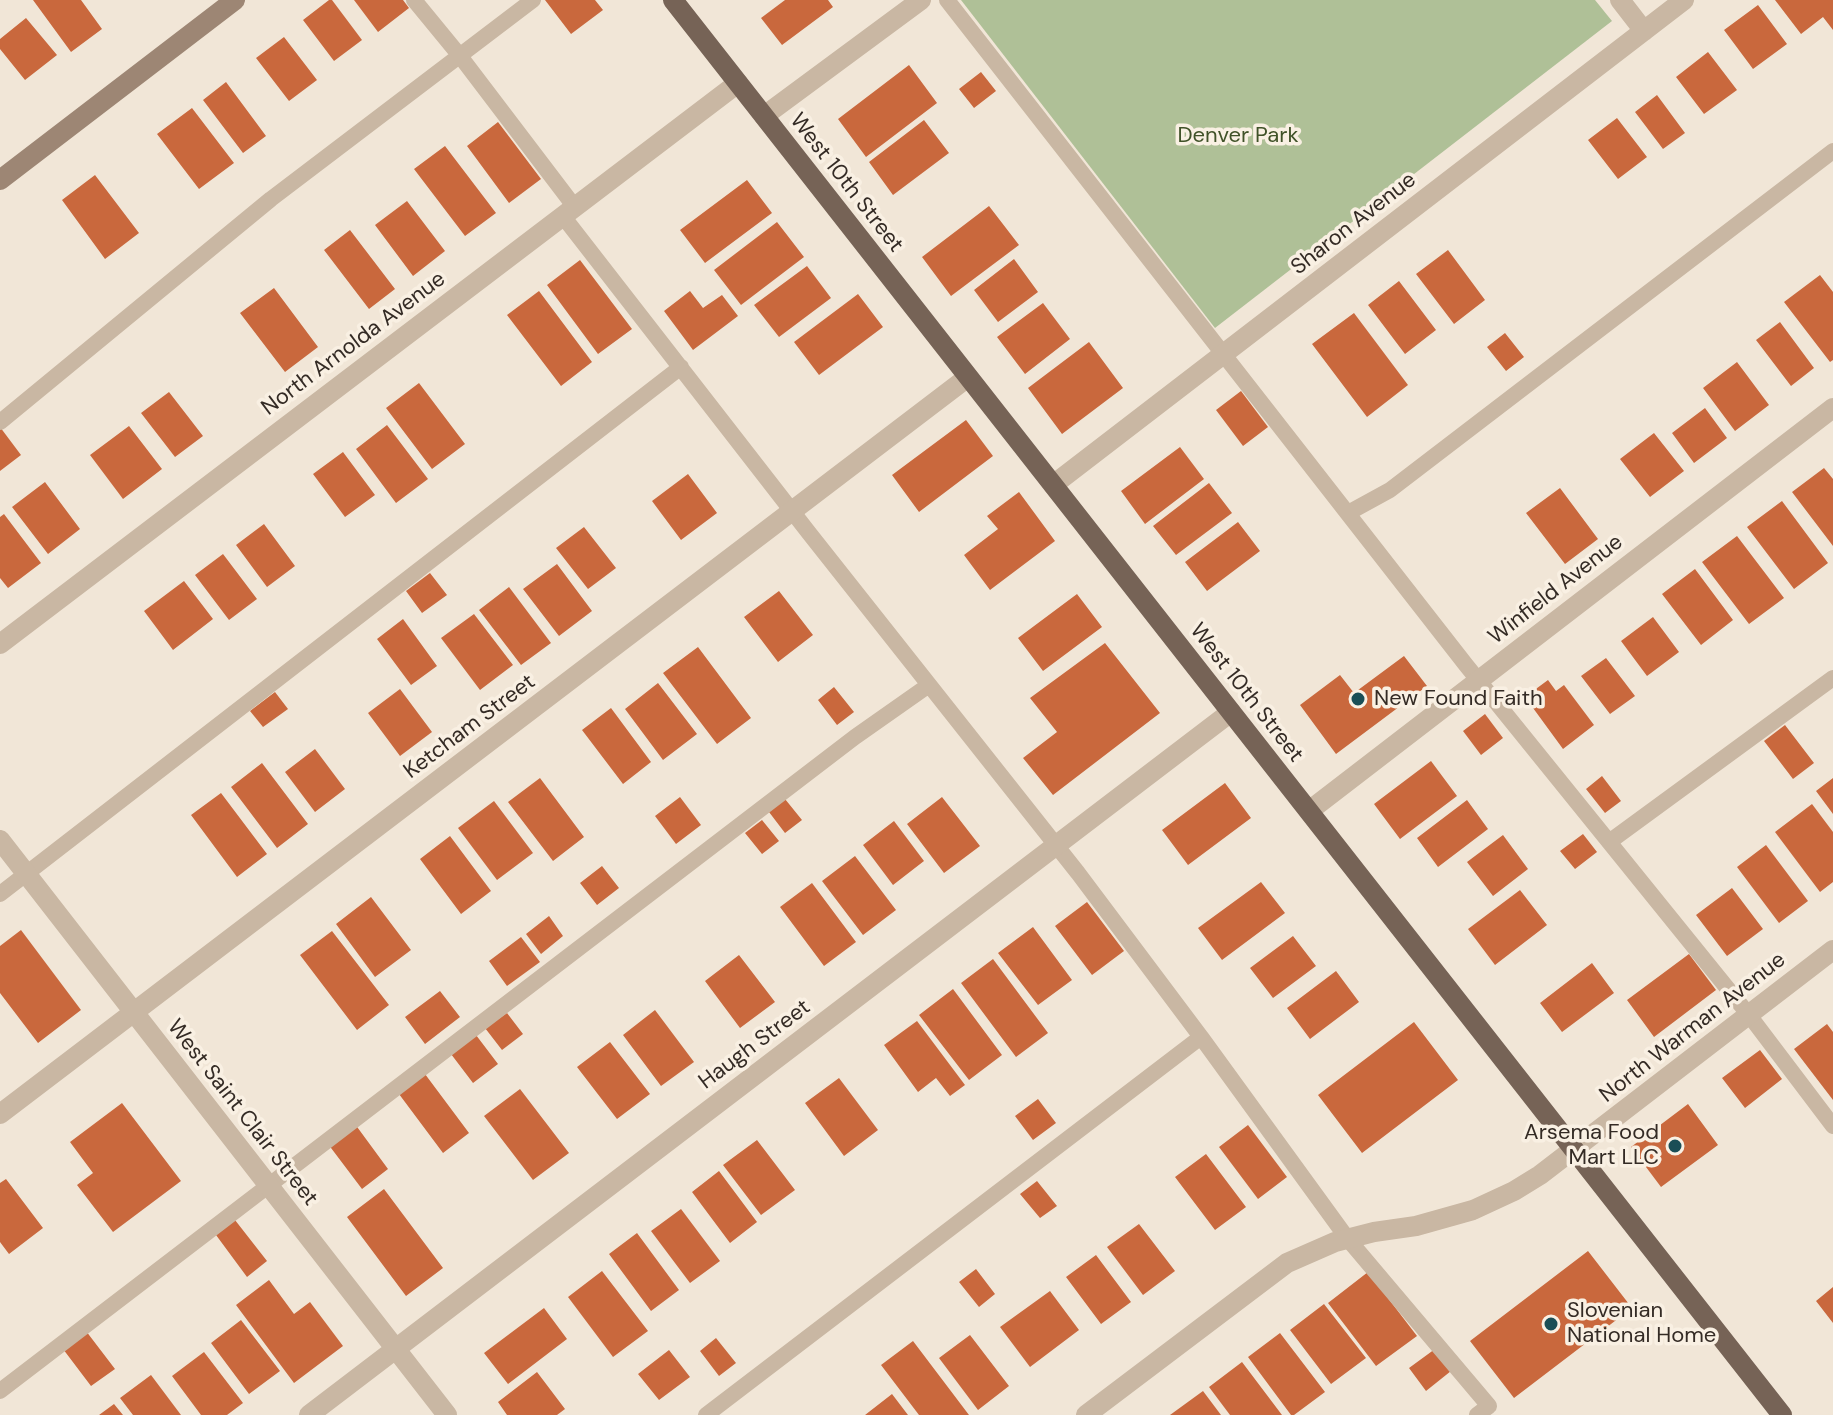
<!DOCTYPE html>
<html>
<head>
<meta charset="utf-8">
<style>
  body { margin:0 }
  canvas { display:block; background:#f1e6d7 }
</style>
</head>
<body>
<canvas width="1833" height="1415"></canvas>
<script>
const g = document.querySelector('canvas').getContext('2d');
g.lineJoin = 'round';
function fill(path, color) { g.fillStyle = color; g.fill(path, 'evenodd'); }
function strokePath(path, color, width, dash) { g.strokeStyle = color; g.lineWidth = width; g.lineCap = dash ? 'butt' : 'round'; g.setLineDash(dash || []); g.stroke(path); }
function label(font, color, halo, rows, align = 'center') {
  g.font = font + ' "DM Sans",sans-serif'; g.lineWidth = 7; g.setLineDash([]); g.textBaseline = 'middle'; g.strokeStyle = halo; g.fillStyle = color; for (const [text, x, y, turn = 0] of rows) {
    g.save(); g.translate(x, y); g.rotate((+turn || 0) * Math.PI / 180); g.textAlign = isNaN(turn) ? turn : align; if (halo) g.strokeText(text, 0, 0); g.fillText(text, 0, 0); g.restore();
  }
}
fill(new Path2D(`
  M961,0h634l17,21 -397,307z`), '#afc097');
fill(new Path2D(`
  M33,0h48l21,29 -31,23z
  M329,0h3l30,40 -28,21 -31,-41z
  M354,0h49l6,8 -31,24z
  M545,0h50l8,10 -32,24z
  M785,0h43l5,7 -51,38 -21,-27z
  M1775,0h58v30l-10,-13 -22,17z
  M1758,5l29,39 -34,25 -29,-39z
  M26,18l31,37 -32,25 -25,-31v-10z
  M284,37l33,43 -28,21 -33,-43z
  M1708,52l29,38 -33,24 -28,-37z
  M909,65l28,38 -71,54 -28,-38z
  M981,72l15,19 -22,17 -15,-19z
  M226,82l40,54 -23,17 -40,-53z
  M1657,95l28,38 -22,16 -28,-37z
  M192,108l42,55 -35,26 -42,-55z
  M1617,118l30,39 -29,22 -30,-39z
  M924,120l25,33 -56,42 -24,-33z
  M498,122l43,57 -32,24 -42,-57z
  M445,146l51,67 -31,23 -51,-67z
  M95,175l44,58 -34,26 -43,-59z
  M747,180l25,33 -67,50 -25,-33z
  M407,201l38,50 -32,25 -38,-51z
  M989,206l30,39 -68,51 -29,-39z
  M777,222l27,35 -63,48 -27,-35z
  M350,230l45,59 -26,20 -45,-59z
  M1448,250l37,50 -31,24 -38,-50z
  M1014,259l24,33 -40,30 -24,-32z
  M580,260l52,69 -34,25 -51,-69z
  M807,266l24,32 -52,39 -25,-32z
  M1820,275l13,17v68l-3,2 -46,-60z
  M1399,281l37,49 -31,24 -37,-49z
  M274,288l44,59 -33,25 -45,-59z
  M539,291l53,71 -31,24 -54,-71z
  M690,291l13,17 19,-13 16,21 -45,34 -29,-39z
  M858,294l25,33 -64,48 -25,-33z
  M1043,303l27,36 -45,35 -28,-37z
  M1354,313l54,72 -41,32 -55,-73z
  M1780,322l34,46 -23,18 -35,-46z
  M1505,333l19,24 -18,14 -19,-24z
  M1089,342l34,46 -61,46 -34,-46z
  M1737,362l32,43 -34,26 -32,-43z
  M419,383l46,61 -33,25 -46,-61z
  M1241,391l27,36 -25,19 -27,-36z
  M169,392l34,44 -28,21 -34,-44z
  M1705,408l22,30 -33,25 -22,-30z
  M966,420l27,36 -74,56 -27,-37z
  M387,425l41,54 -32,24 -40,-54z
  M129,426l33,43 -39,30 -33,-44z
  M0,427l21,28 -21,16z
  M1654,433l30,38 -34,26 -30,-38z
  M1180,447l24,32 -59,45 -24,-33z
  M343,452l32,43 -30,22 -32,-43z
  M1824,468l9,11v67l-41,-54z
  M688,474l29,39 -36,27 -29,-39z
  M45,482l35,47 -32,25 -36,-47z
  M1209,483l23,30 -56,42 -23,-29z
  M1560,488l38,51 -33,25 -39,-51z
  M1019,492l36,49 -65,49 -26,-35 34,-26 -11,-13z
  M1782,501l46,62 -34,26 -47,-62z
  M4,514l37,49 -33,25 -8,-10v-61z
  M1238,522l22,29 -53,40 -22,-29z
  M264,524l31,42 -28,21 -31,-42z
  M584,527l32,41 -28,21 -32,-41z
  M1737,536l47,62 -35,26 -47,-62z
  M223,554l34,45 -28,21 -34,-45z
  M557,564l35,47 -33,25 -36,-47z
  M1695,569l38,51 -32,25 -39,-51z
  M430,573l17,22 -25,18 -16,-22z
  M184,581l29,38 -40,31 -29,-39z
  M509,587l42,56 -30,22 -42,-55z
  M779,591l34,44 -35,27 -34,-45z
  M1077,594l25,33 -59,44 -25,-33z
  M474,614l39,51 -33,25 -39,-52z
  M1653,617l26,35 -32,24 -26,-35z
  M403,619l34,47 -26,19 -34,-46z
  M1105,643l55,70 -107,82 -30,-37 34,-26 -27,-34z
  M698,647l53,71 -34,26 -54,-71z
  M1404,656l23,30 -91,68 -36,-49 40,-30 14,18z
  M1606,658l29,38 -25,18 -29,-38z
  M1548,680l8,11 8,-6 30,40 -31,24 -38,-52z
  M658,683l39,51 -34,26 -38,-51z
  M834,687l20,25 -17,13 -19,-25z
  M400,689l32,43 -32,24 -32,-43z
  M275,692l13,17 -25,18 -13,-16z
  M611,708l40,54 -28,22 -41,-54z
  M1485,714l18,24 -22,17 -18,-24z
  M1785,725l29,38 -21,16 -29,-38z
  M315,749l30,40 -30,23 -30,-40z
  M1431,761l26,35 -57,43 -26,-35z
  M262,763l46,61 -31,24 -46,-61z
  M1602,776l19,25 -16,12 -19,-24z
  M540,778l44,59 -31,24 -45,-59z
  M1833,778v36l-17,-23z
  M1225,783l26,35 -63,47 -26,-35z
  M221,793l46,61 -30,23 -46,-62z
  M680,797l21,28 -25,19 -21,-28z
  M942,797l38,49 -36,27 -37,-49z
  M785,799l17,21 -17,13 -16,-21z
  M1467,800l21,29 -50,38 -21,-29z
  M494,801l39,52 -36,27 -39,-52z
  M1812,804l21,28v50l-13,10 -45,-60z
  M762,820l17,21 -17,13 -17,-21z
  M894,821l30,40 -31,24 -30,-40z
  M1583,834l14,18 -22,17 -15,-18z
  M1503,835l25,34 -35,27 -26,-34z
  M450,836l41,55 -30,23 -41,-55z
  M1766,845l42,56 -29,22 -42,-56z
  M855,856l41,54 -33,25 -41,-54z
  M602,866l17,22 -22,17 -17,-22z
  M1261,882l24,31 -63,47 -24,-32z
  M812,883l44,59 -32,24 -44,-59z
  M1732,888l31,41 -36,27 -31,-41z
  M1520,890l27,35 -52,40 -27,-36z
  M371,897l40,53 -36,27 -39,-53z
  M1087,902l37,49 -32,24 -37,-49z
  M549,916l14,20 -22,18 -15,-20z
  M1033,927l39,53 -34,25 -40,-52z
  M21,930l60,80 -43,33 -38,-50v-47z
  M332,931l57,74 -32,25 -57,-75z
  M1293,936l23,30 -43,32 -23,-30z
  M521,937l19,25 -33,24 -18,-25z
  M1689,954l27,36 -62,47 -27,-37z
  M739,955l36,47 -35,26 -35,-47z
  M993,959l55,74 -32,24 -55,-74z
  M1592,963l22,30 -52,39 -22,-29z
  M1336,971l23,31 -49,37 -23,-31z
  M953,989l49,66 -33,25 -50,-65z
  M440,991l20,26 -35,27 -20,-27z
  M655,1010l39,52 -33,24 -38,-51z
  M507,1013l16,21 -21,16 -17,-22z
  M917,1021l48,64 -15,11 -14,-18 -18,14 -34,-47z
  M1414,1022l44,58 -96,73 -44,-58z
  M1827,1024l6,8v68l-39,-51z
  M476,1035l22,29 -25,19 -22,-29z
  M610,1042l40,52 -33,25 -40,-52z
  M1760,1050l22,29 -37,29 -23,-30z
  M422,1070l47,63 -26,20 -47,-63z
  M839,1078l39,52 -34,26 -39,-53z
  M520,1089l49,64 -36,27 -49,-64z
  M1038,1099l18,24 -23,17 -18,-24z
  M122,1103l59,78 -68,51 -36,-47 16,-12 -23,-31z
  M1688,1104l30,41 -57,42 -30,-40z
  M352,1120l36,49 -26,20 -37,-49z
  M1248,1125l39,52 -29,22 -39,-52z
  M757,1140l38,50 -34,25 -38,-50z
  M1206,1154l40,53 -31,23 -40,-53z
  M719,1171l38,51 -27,21 -38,-51z
  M6,1179l37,49 -34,26 -9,-12v-59z
  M1037,1181l20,25 -17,12 -20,-24z
  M384,1189l59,79 -37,28 -59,-79z
  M681,1209l39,52 -30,22 -39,-52z
  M235,1220l32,41 -20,16 -31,-42z
  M1139,1224l36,47 -32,24 -36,-48z
  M637,1233l42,57 -28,21 -42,-57z
  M1588,1251l44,57 -118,90 -44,-57z
  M1096,1255l35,47 -30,22 -35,-47z
  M976,1269l19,25 -16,13 -20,-25z
  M602,1271l46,60 -35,26 -45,-60z
  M1368,1272l49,64 -41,30 -48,-63z
  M269,1280l25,34 16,-12 33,44 -49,37 -58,-78z
  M1833,1287v36l-17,-22z
  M1050,1291l29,39 -49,37 -30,-40z
  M1324,1304l42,54 -35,26 -41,-54z
  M544,1308l23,31 -59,45 -24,-31z
  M241,1320l39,51 -31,23 -38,-51z
  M86,1331l29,38 -24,17 -28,-37z
  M1280,1333l45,59 -31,23h-3l-43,-58z
  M970,1335l39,51 -31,24 -39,-52z
  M716,1338l20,25 -17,13 -19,-25z
  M913,1341l56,74h-50l-38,-50z
  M1435,1349l16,22 -25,20 -17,-23z
  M669,1350l21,27 -31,23 -21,-26z
  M204,1352l39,51 -16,12h-26l-29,-39z
  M1242,1362l40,53h-52l-21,-28z
  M537,1372l28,37 -8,6h-50l-9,-13z
  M151,1375l30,40h-48l-13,-17z
  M1203,1391l18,24h-51z
  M892,1394l16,21h-43z
  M114,1404l9,11h-24z`), '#c9683d');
strokePath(new Path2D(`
  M414,0l46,56 114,150
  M947,0l519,665 283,350 84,111
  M562,215l247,318 269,340 123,164
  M0,422l271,-223 262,-199
  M1348,513l42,-23 443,-339
  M1609,842l224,-164
  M0,894l681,-527
  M0,1391l855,-654 74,-52
  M706,1415l495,-378 146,201 142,168 -12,9`), '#c9b7a3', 16);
strokePath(new Path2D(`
  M1620,0l24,31
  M764,116l157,-116
  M1053,485l631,-485
  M0,644l738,-561
  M1309,811l524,-403
  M0,840l447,575
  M0,1114l968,-737
  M309,1415l922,-703
  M1086,1415l201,-152 48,-21 39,-10 42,-6 57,-16 41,-19 26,-16 293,-225`), '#c9b7a3', 20);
strokePath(new Path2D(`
  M0,180l235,-180`), '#9d8674', 20);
strokePath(new Path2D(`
  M673,0l1109,1415`), '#766356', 20);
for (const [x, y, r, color] of [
  [1358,699,8,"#1a4e56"],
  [1675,1146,8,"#1a4e56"],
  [1551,1324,8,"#1a4e56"]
]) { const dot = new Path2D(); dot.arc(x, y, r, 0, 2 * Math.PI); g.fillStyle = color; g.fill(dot); strokePath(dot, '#f9f0e3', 3); }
label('22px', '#405228', '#f9f0e3', [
  ["Denver Park",1238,136]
]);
label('22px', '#342b25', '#f9f0e3', [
  ["West 10th Street",846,183,52],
  ["Sharon Avenue",1354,224,-38],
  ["North Arnolda Avenue",354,344,-37],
  ["Winfield Avenue",1556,590,-38],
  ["West 10th Street",1246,693,52],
  ["Ketcham Street",470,727,-37],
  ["North Warman Avenue",1693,1028,-38],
  ["Haugh Street",755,1045,-37],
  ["West Saint Clair Street",242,1113,52]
]);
label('22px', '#342b25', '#f9f0e3', [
  ["New Found Faith",1374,699],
  ["Arsema Food",1659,1133,"right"],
  ["Mart LLC",1659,1158,"right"],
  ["Slovenian",1567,1311],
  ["National Home",1567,1336]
], 'left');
</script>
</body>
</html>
